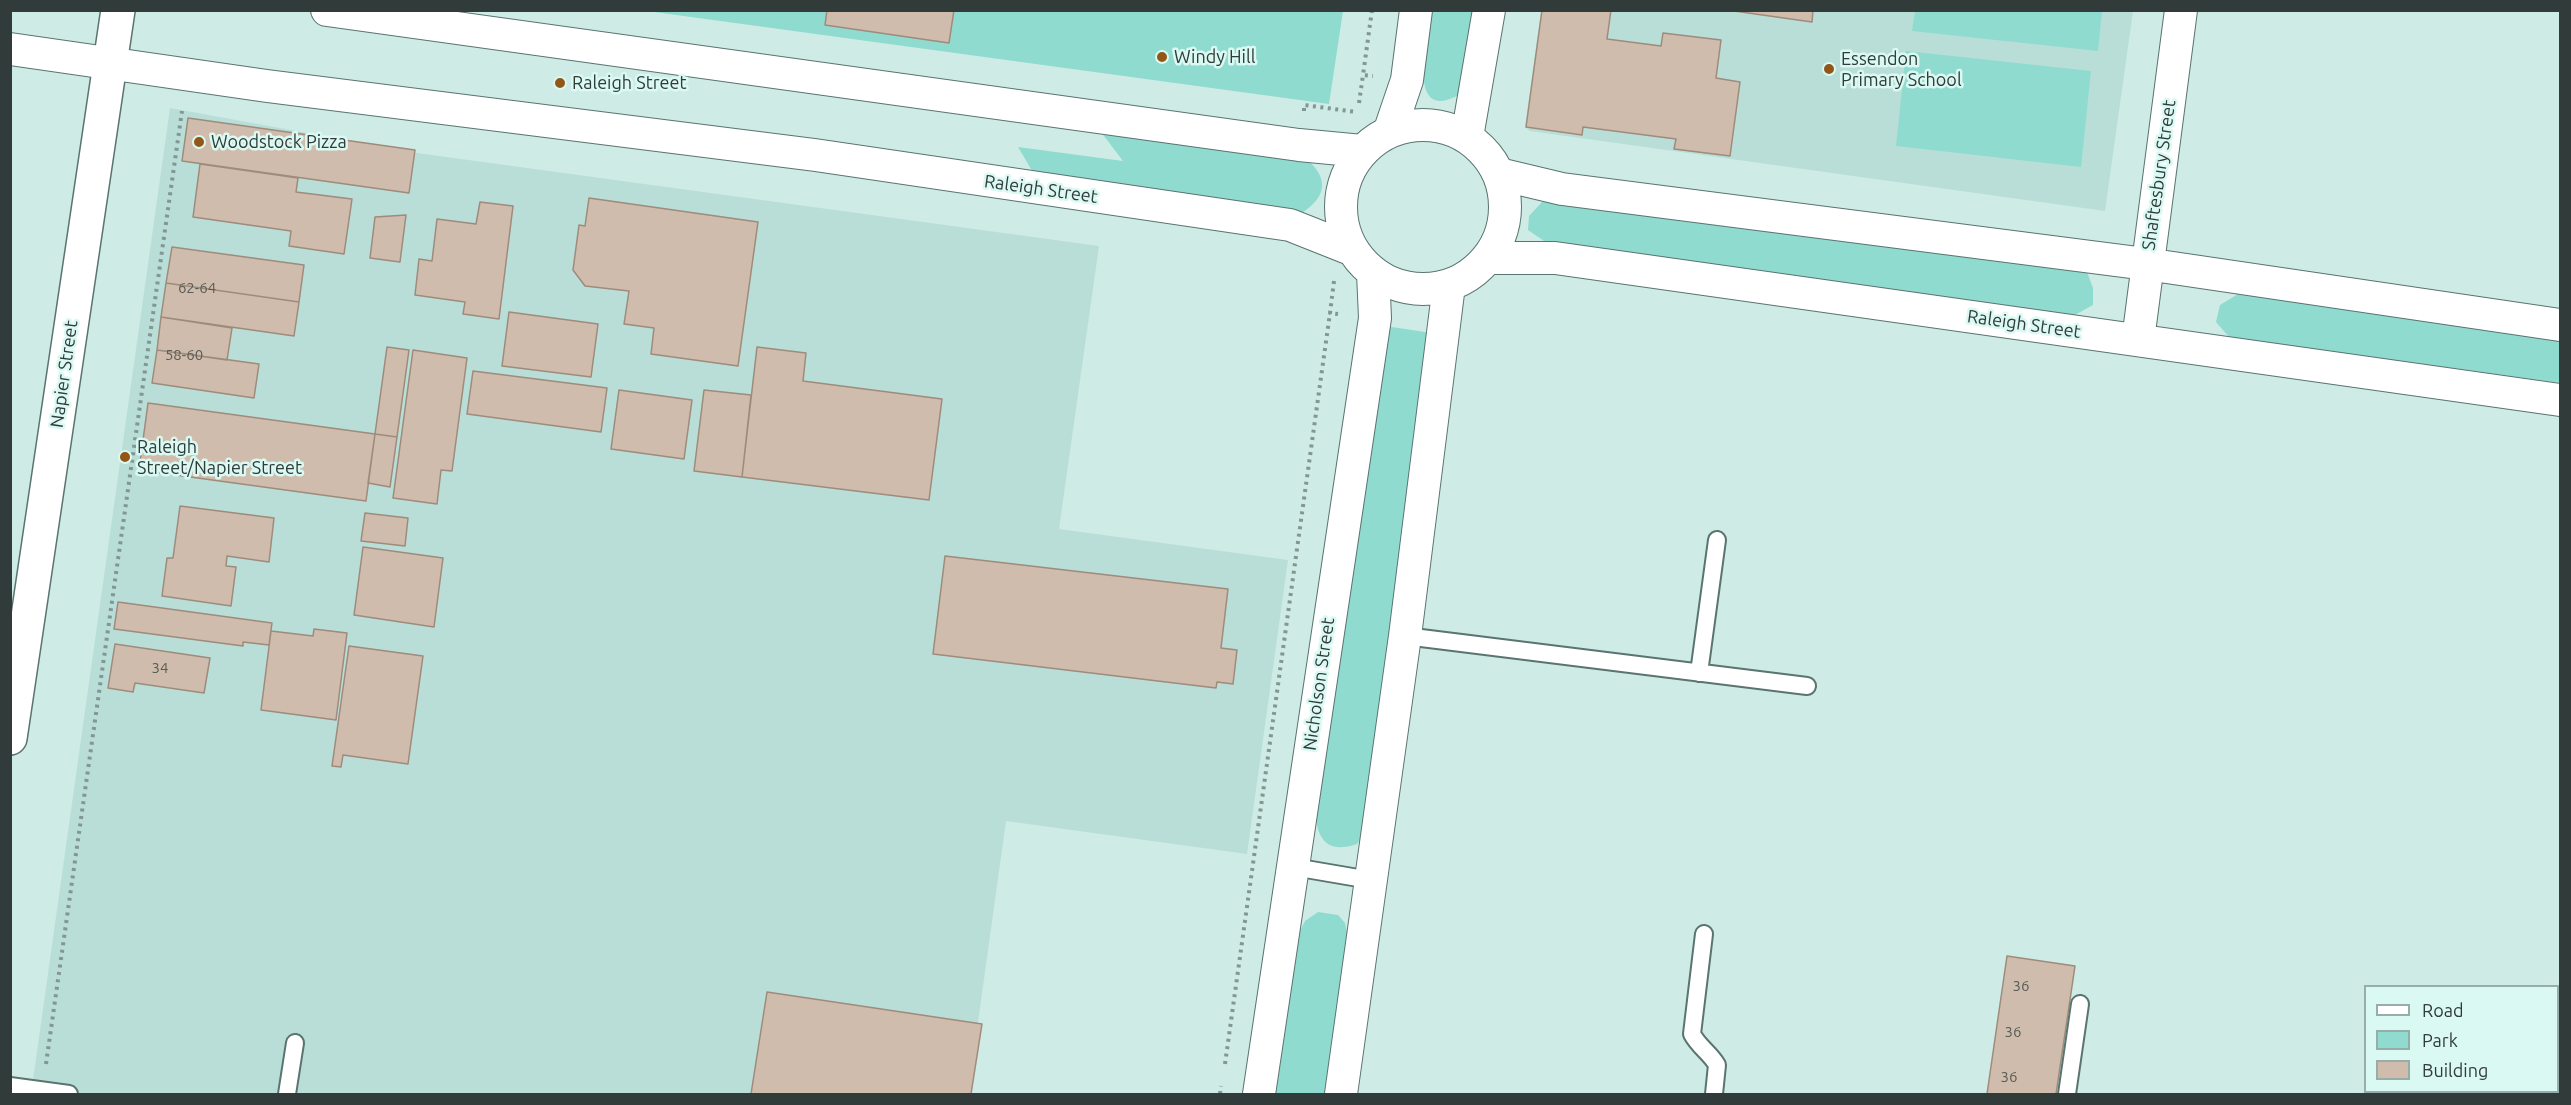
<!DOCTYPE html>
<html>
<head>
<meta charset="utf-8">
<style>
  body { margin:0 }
  #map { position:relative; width:2571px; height:1105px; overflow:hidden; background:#ceebe6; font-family:Ubuntu,sans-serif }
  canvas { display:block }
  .frame { position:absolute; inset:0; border:12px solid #313c3a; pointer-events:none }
  .legend { position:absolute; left:2364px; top:985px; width:195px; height:108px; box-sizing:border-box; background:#dbf9f3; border:2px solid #97ada9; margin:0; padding:8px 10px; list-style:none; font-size:18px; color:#313c3a }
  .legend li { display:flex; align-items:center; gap:12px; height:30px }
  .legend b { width:30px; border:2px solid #97ada9 }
</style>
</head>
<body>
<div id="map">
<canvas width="2571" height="1105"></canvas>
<div class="frame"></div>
<ul class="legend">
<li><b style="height:8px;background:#fff"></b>Road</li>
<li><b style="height:16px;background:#90dbcf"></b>Park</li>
<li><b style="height:16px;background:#cfbcac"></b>Building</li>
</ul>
</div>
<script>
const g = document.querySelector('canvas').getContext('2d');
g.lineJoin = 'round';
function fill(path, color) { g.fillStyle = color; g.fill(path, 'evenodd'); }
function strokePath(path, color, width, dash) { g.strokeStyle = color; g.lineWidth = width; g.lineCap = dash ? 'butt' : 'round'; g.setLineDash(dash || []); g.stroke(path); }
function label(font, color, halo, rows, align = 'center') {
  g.font = font + ' Ubuntu,sans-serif'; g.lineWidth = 5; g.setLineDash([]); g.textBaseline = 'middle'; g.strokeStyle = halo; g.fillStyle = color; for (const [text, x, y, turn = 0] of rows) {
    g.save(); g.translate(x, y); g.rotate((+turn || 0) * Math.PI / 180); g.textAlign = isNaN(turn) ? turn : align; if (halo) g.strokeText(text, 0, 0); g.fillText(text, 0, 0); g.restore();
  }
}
fill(new Path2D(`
  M1541,11h592l-28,200 -575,-80 -5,-4z
  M170,108l247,45 682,93 -40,283 229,31 -41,294 -241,-33 -38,273h-937z`), '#b9ded8');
fill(new Path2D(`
  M647,11h696l-14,93z
  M1431,11h44l-15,83c-55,33 -33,-60 -29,-83z
  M1915,11v-1l187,1 -4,40 -186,-20z
  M1906,51l185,20 -10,96 -185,-21z
  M1101,132l208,29c22,21 14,38 -7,52l-268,-39 -16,-27 105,14z
  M1543,201l544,71 6,16v17l-20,11 -526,-73 -19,-13 1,-14z
  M2243,291l317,45v47l-331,-46 -13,-15 4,-17z
  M1385,326l47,7 -69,502 -6,9c-33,11 -41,-8 -42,-37z
  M1318,912l20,3 7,8 3,14 -23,157h-49l23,-161 6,-12z`), '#90dbcf');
const building = new Path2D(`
  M827,10h127l-5,33 -124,-18z
  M1542,10h69l-4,29 54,7 2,-13 58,7 -5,38 24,4 -10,74 -56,-7 2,-10 -93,-12 -1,8 -56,-8z
  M1727,10h86l-1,12z
  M188,118l227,32 -6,43 -227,-32z
  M200,164l98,14 -2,14 56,7 -8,55 -55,-8 2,-15 -98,-14z
  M589,198l169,24 -20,144 -87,-12 3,-26 -30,-4 5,-33 -44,-5 -12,-16 6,-45 6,1z
  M480,202l33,4 -14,113 -36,-5 2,-12 -50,-7 4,-36 13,2 5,-42 39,5z
  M406,215l-6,47 -30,-4 5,-41z
  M172,247l132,18 -5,37 -133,-19z
  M166,283l133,19 -5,34 -133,-19z
  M509,312l89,12 -7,53 -89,-11z
  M161,317l71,11 -5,32 -70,-10z
  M387,347l22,3 -12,87 -22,-3z
  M757,347l49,6 -3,28 139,18 -13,101 -187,-23z
  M157,350l102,14 -5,34 -102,-15z
  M413,350l54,8 -15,113 -11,-1 -4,34 -44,-6z
  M473,371l134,17 -6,44 -134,-18z
  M619,390l73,10 -8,59 -73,-10z
  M704,390l47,5 -9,82 -48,-6z
  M148,403l227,31 -9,67 -227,-31z
  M375,434l22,3 -7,50 -22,-4z
  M180,506l94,12 -5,44 -42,-6 -1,10 10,1 -5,39 -69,-10 5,-38h6z
  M365,513l43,5 -3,28 -44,-5z
  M363,547l80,11 -9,69 -80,-12z
  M945,556l283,33 -7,59 16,2 -4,34 -16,-2 -1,6 -283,-34z
  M118,602l154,21 -3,22 -26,-3v4l-129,-17z
  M314,629l33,4 -11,87 -75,-10 10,-79 42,5z
  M115,644l95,14 -6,35 -69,-10 -2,9 -25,-4z
  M349,646l74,10 -15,108 -65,-9 -2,12 -9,-1z
  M2007,956l68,10 -19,128h-69z
  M767,992l215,32 -11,70h-220z`);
fill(building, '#cfbcac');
strokePath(building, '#9e8b7c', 1.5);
const lane = new Path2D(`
  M1405,636l402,50
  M1699,673l18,-133
  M1294,867l76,13
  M1704,934l-12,100c7,13 18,19 25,31l-3,29
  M10,1086l59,8
  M287,1094l8,-51
  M2067,1094l13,-90`);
const street = new Path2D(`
  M327,10l972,135 63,6
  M10,49l257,37 548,69 475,70 63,25
  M1341 207a82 82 0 1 1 164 0a82 82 0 1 1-164 0Z
  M1390,130l17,-50 9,-70
  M1467,137l22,-127
  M1499,174l63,15 584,75 414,61
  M1488,258h67l1005,142
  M2138,340l43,-330
  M1259,1094l116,-776 -2,-45
  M1341,1094l64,-458 44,-351`);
const secondary = new Path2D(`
  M10,738l108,-728`);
strokePath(lane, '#5a7470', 20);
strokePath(street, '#5a7470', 34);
strokePath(secondary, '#5a7470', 36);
strokePath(new Path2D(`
  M1372,10l-9,65 10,1
  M1359,103l4,-28
  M1304,111v-6l52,7
  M1334,281l-4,32 8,1
  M46,1064l136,-953
  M1225,1064l105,-751
  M1220,1094l1,-8`), '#829693', 4, [3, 4.5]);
strokePath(lane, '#fff', 16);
strokePath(street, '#fff', 32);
strokePath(secondary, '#fff', 33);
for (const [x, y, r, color] of [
  [1162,57,6,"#925617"],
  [1829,69,6,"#925617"],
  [560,83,6,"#925617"],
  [199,142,6,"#925617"],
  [125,457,6,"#925617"]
]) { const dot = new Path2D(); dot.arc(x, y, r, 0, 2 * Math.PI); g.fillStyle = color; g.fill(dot); strokePath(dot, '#dbf9f3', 2); }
label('15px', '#585c56', null, [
  ["62-64",197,288],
  ["58-60",184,355],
  ["34",160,668],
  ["36",2021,986],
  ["36",2013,1032],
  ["36",2009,1077]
]);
label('18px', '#313c3a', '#dbf9f3', [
  ["Windy Hill",1174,57],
  ["Essendon",1841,59],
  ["Primary School",1841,80],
  ["Raleigh Street",572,83],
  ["Woodstock Pizza",211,142],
  ["Raleigh",137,447],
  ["Street/Napier Street",137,468]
], 'left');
label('18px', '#313c3a', '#dbf9f3', [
  ["Shaftesbury Street",2159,175,-82],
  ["Raleigh Street",1041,189,8],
  ["Raleigh Street",2024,324,8],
  ["Napier Street",64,374,-82],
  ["Nicholson Street",1319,684,-82]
]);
</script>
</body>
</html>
